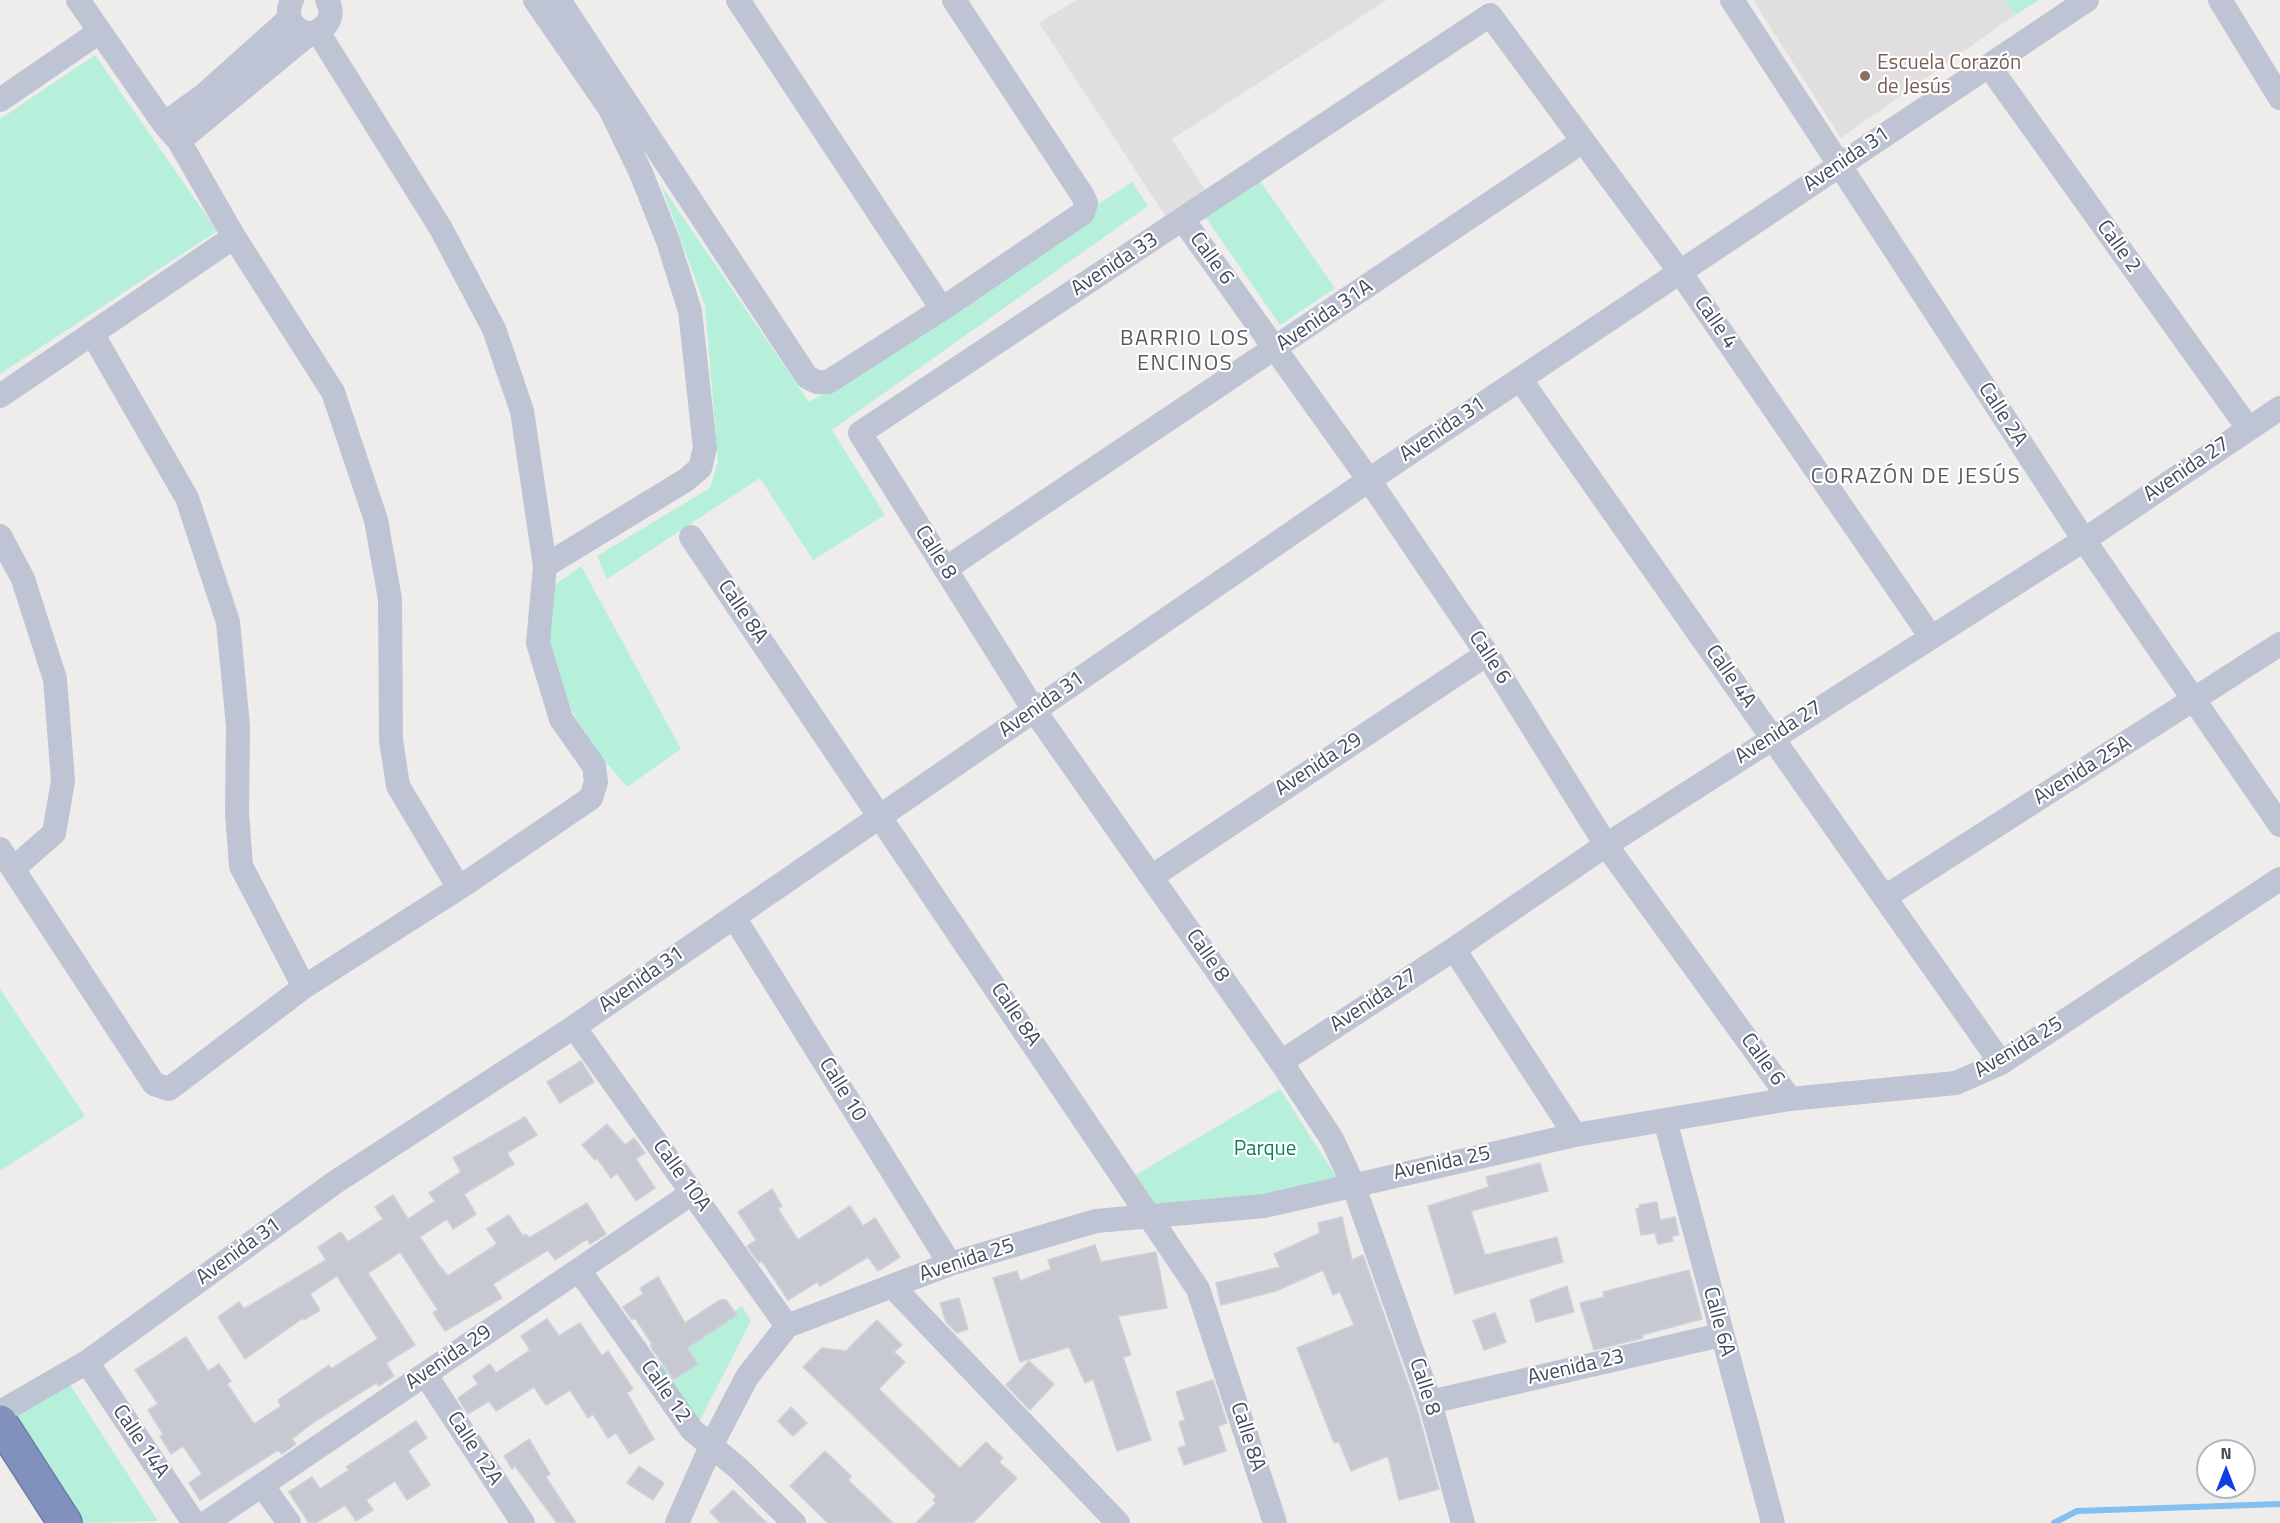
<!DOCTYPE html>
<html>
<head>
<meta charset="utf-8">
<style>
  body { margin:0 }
  #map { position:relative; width:2280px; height:1523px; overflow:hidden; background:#efecec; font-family:"Titillium Web",sans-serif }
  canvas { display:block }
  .north { position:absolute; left:2196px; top:1439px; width:60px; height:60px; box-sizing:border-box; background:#fff; border:2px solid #b4b7bd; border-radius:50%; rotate:0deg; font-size:16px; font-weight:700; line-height:24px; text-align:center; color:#434a5a }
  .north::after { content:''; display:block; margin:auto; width:21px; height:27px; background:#0f3ee5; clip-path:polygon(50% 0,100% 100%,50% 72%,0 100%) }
</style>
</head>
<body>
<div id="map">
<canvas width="2280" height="1523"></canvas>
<div class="north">N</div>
</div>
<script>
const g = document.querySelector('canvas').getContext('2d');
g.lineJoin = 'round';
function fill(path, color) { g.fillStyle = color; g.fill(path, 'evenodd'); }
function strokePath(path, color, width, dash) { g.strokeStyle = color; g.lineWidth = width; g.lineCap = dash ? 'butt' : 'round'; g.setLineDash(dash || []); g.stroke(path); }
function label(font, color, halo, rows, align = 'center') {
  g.font = font + ' "Titillium Web",sans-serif'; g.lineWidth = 4.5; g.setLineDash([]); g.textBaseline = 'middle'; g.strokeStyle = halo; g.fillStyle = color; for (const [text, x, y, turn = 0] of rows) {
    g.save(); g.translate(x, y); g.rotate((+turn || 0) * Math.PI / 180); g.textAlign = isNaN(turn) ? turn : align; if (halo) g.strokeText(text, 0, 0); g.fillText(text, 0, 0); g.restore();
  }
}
fill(new Path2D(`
  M1076,0h311l-215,139 34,52 -40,26 -127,-194z
  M1753,0h252l10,15 -174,123z`), '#e0dede');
fill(new Path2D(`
  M2005,0h34l-24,15z
  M95,55l122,176 -217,143v-255z
  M1260,181l75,107 -55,37 -74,-107z
  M1132,182l16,24 -316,224 53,85 -72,45 -53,-82 -153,101 -10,-23 113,-68 8,-27 -13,-155 -44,-121 148,217 153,-94 135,-103z
  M581,566l100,183 -54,38 -29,-35 -30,-47 -22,-60 2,-55z
  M0,989l85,127 -85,55z
  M1280,1089l57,89 -81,21 -101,11 -21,-34z
  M742,1306l9,15 -53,103 -43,-54z
  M67,1380l91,141 -77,2 -69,-106z`), '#b6f0da');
strokePath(new Path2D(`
  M2054,1523l23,-12 203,-7`), '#81c0f0', 6);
const building = new Path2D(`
  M581,1061l13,21 -34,21 -13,-21z
  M525,1117l12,18 -30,18 7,11 -50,30 12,20 -23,15 -6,-10 -27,18 18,27 10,12 49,-32 -10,-15 22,-14 14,21 3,-2 3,4 58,-35 19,31 -16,10 -3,-5 -32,21 -7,-10 -55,34 9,14 -57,33 -12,-18 5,-3 -38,-58 -32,21 47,72 -29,18 8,13 -15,10 -3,-3 -62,39 -22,17 4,5 -14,10 -4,-4 -78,50 -11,-17 13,-9 -19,-28 -12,8 -11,-18 3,-2 -15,-24 10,-6 -23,-34 51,-33 22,34 11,-7 12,17 -4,3 27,40 27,-18 -3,-6 51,-35 2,4 47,-30 -41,-63 -27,18 10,16 -16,10 -1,-2 -58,41 -27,-42 21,-15 5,7 82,-49 -8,-13 23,-15 7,10 35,-23 -8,-12 18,-12 15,24 27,-18 -6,-8 32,-21 -8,-14z
  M607,1124l18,21 9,-7 11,15 -9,6 19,29 -19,13 -19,-28 -6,5 -14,-20 -2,2 -13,-15z
  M1540,1163l8,28 -77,20 14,44 72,-18 6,25 -108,32 -27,-88 61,-19 -3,-10z
  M772,1189l10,17 -4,3 20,31 52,-34 13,20 12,-8 25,39 -22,14 -10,-14 -48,29 -3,-4 -29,18 -26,-39 -3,2 -12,-17 9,-6 -18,-28z
  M1657,1202l3,18 15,-3 4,18 -7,1 1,5 -15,3 -3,-11 -14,2 -5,-26 4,-1 -1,-3z
  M1342,1217l10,43 11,-5 53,151 23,83 -40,11 -11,-44 -37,15 -12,-29 -5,1 -37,-95 57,-23 -14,-33 -7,3 -10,-25 -47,21 -55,14 -5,-22 64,-16 -6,-13 46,-21 -2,-10z
  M1095,1245l6,17 55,-10 11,56 -49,8 13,39 -8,2 28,83 -34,11 -24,-72 -8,4 -16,-36 -49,15 -27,-84 24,-7 3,10 31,-12 -3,-9z
  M1689,1270l13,49 -60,16 1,3 -49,12 -14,-47 24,-6 -1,-5z
  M658,1277l27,46 35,-23h6l11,15 -50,33 11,16 -24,15 -24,-33 2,-2 -17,-26 -3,2 -9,-13 20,-13 -3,-6z
  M1567,1286l7,26 -38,10 -6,-22z
  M959,1298l9,31 -11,4 -11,-11 -6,-19z
  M1495,1313l11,29 -22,8 -11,-29z
  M547,1319l12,17 21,-13 22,33 6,-5 25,38 -6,4 27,46 -24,15 -14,-21 -8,5 -15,-24 -5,4 -18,-28 -24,15 -12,-18 -38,24 -7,-10 -21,13 -10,-16 20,-14 -5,-8 17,-12 6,9 34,-23 -9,-14z
  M877,1320l25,25 -8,7 11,10 -26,27 81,79 26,-26 17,16 -4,4 18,16 -44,45h-57l20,-20 -3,-3 3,-4 -133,-129 19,-19 24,3z
  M1029,1361l25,23 -24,26 -24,-25z
  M1213,1380l14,43 -9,3 8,25 -42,14 -6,-17 8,-3 -7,-23 6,-2 -9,-28z
  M791,1407l16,16 -14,13 -15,-15z
  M416,1421l11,17 -19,13 22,34 -23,15 -12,-19 -29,19 7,10 -17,11 -11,-16 -29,18h-7l-20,-31 23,-15 8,12 29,-19 -3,-3z
  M529,1439l21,35 -4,3 30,46h-19l-42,-57 -3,3 -8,-13z
  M825,1451l26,25 -3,4 45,43h-65l-38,-37z
  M639,1466l25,17 -11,17 -26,-17z
  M733,1490l34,33h-46l-11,-11z`);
fill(building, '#c7c9d2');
strokePath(building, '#cfd0d8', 1.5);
const highway = new Path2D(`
  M0,1422l65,101`);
strokePath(highway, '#6c7caa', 36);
strokePath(new Path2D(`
  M78,0l86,124 15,17 55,96 99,155 43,128 14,79 1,141 7,46 61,102
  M292,0c-8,17 0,29 17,34 18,-4 27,-18 18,-34
  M535,0l75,109 31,64 27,68 22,70 15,137 -5,20 -14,12 -141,86
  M559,0l248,377 10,5h11l114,-73 141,-96 3,-10 -3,-7 -129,-196
  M738,0l204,309
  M1732,0l352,540 196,285
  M2220,0l60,98
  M1989,66l259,362
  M0,100l99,-68
  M164,124l40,-29 85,-76
  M179,141l130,-107
  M1183,220l186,260 118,174 119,191 184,254
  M93,335l94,163 41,124 10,104 -1,87 4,53 63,121
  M1520,379l481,684
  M0,396l234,-159
  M0,536l23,43 32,100 8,102 -9,52 -41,36
  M691,537l507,752 77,234
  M945,569l638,-428
  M0,849l154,235 15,5 135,-102 155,-99 132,-90 5,-16 -2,-16 -33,-47 -23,-76 7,-77 -23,-155 -28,-82 -54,-102 -122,-195
  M1151,877l336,-223
  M1885,897l395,-253
  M734,917l216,347
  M1454,949l121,186
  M574,1027l213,299
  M1281,1062l173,-113 152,-104 478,-305 196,-132
  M1665,1120l108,403
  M579,1270l113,160 46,38 56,55
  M892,1286l226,237
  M87,1362l107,161
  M425,1374l98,149
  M1430,1402l291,-67
  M0,1412l87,-50 247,-179 240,-156 795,-547 718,-480
  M262,1485l27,38
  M206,1523l486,-330
  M677,1523l35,-79 35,-67 40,-51 163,-62 146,-43 168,-15 311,-71 215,-36 166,-16 45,-20 279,-184
  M1463,1523l-33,-121 -77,-218 -21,-45 -51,-77 -247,-352 -174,-277 630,-418 190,257 251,365`), '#bec4d3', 24);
strokePath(highway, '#8091be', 33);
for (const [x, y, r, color] of [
  [1865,76,6,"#8d6e63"]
]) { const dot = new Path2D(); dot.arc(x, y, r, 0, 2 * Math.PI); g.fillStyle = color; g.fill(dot); strokePath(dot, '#fff', 2); }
label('21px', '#785e54', '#fff', [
  ["Escuela Corazón",1877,64],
  ["de Jesús",1877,88]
], 'left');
label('21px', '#434a5a', '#fff', [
  ["Avenida 31",1847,160,-34],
  ["Calle 2",2118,247,54],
  ["Calle 6",1211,259,54],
  ["Avenida 33",1115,265,-33],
  ["Avenida 31A",1325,316,-34],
  ["Calle 4",1715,323,55],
  ["Calle 2A",2002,415,57],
  ["Avenida 31",1443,430,-34],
  ["Avenida 27",2187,470,-34],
  ["Calle 8",935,553,58],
  ["Calle 8A",742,612,56],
  ["Calle 6",1489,658,57],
  ["Calle 4A",1730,677,55],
  ["Avenida 31",1042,705,-35],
  ["Avenida 27",1779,733,-33],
  ["Avenida 29",1319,765,-33],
  ["Avenida 25A",2083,771,-32],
  ["Calle 8",1207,956,55],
  ["Avenida 31",642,980,-35],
  ["Avenida 27",1374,1001,-33],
  ["Calle 8A",1015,1015,56],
  ["Avenida 25",2019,1048,-31],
  ["Calle 6",1762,1060,54],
  ["Calle 10",842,1090,58],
  ["Avenida 25",1442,1164,-12],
  ["Calle 10A",681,1176,54],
  ["Avenida 31",239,1252,-36],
  ["Avenida 25",967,1261,-18],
  ["Calle 6A",1718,1322,75],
  ["Avenida 29",449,1358,-34],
  ["Avenida 23",1576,1368,-13],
  ["Calle 8",1424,1387,72],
  ["Calle 12",665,1392,55],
  ["Calle 8A",1247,1437,72],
  ["Calle 14A",140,1442,56],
  ["Calle 12A",474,1449,57]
]);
label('21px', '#127e60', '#fff', [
  ["Parque",1265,1150]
]);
g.letterSpacing = '1.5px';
label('22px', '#585a61', '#fff', [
  ["BARRIO LOS",1185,340],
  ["ENCINOS",1185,365],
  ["CORAZÓN DE JESÚS",1916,478]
]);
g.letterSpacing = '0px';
</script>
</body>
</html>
